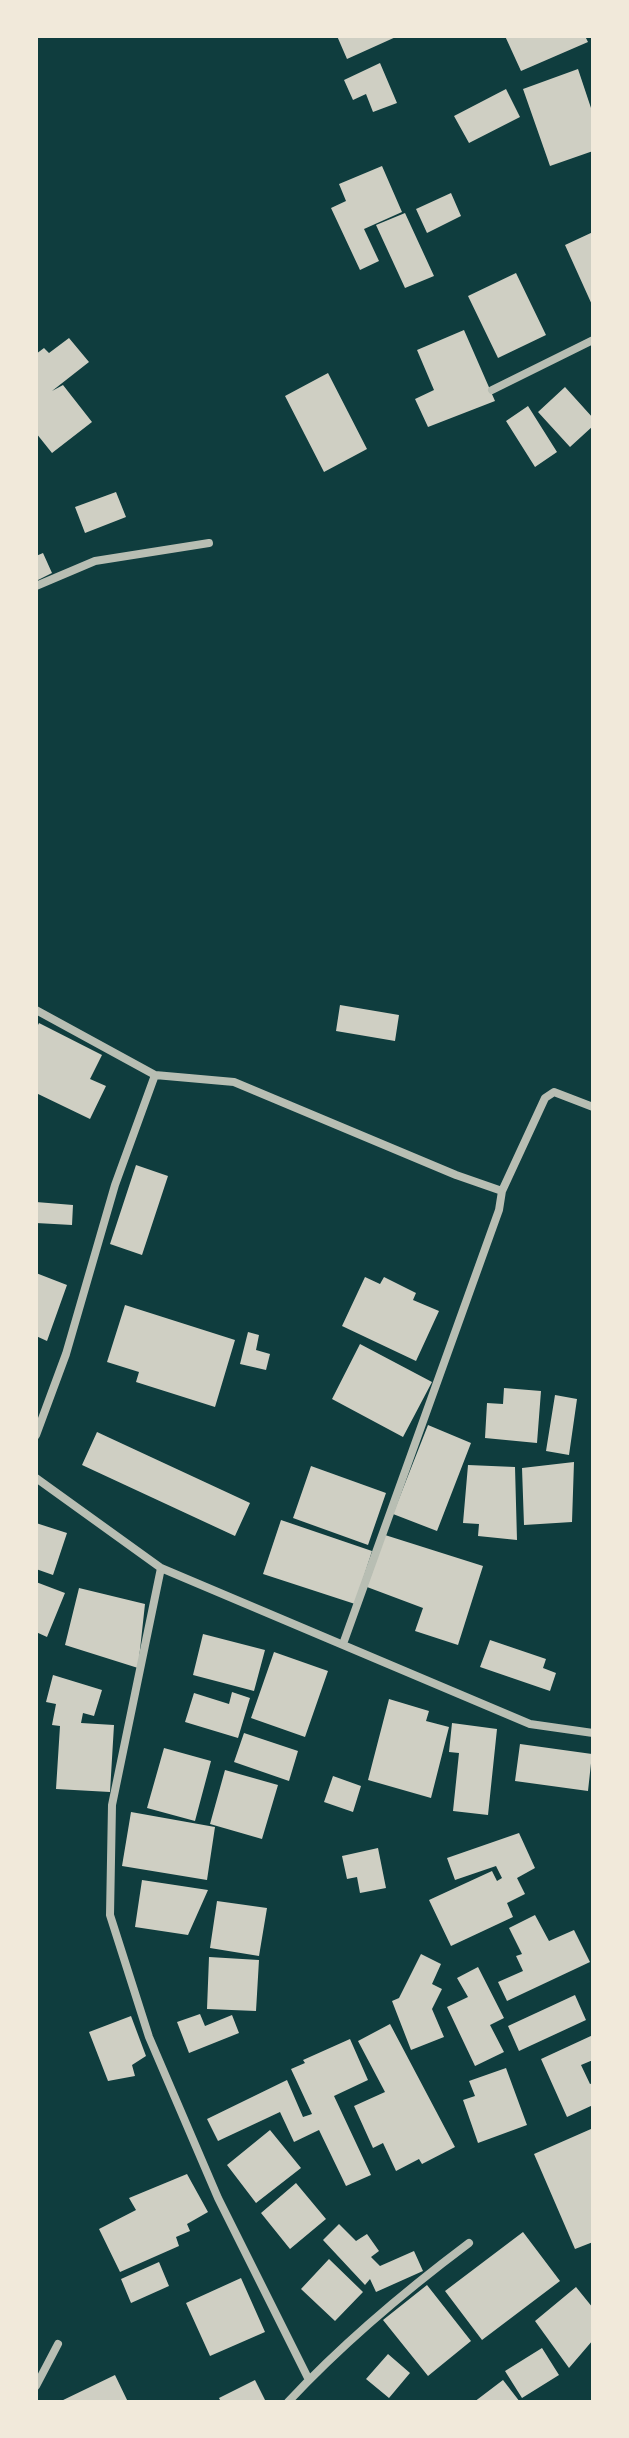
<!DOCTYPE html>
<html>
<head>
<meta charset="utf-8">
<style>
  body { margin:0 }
  #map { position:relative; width:629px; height:2438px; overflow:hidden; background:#0f3d3e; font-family:"IBM Plex Sans",sans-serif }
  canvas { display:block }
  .frame { position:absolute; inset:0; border:38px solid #f1e9da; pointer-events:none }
</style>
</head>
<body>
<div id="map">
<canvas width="629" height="2438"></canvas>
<div class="frame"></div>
</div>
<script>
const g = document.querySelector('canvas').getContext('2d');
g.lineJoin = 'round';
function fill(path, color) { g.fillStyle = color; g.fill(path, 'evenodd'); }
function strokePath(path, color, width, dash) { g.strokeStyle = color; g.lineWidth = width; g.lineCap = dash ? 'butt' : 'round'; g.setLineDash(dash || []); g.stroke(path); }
fill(new Path2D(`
  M337,36h61l-51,23z
  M505,36h80l3,6 -67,29z
  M380,63l17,40 -24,9 -7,-18 -13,6 -9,-20z
  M578,69l15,45v37l-43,15 -27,-77z
  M506,89l14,28 -51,26 -15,-27z
  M382,166l20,46 -38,17 15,32 -19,9 -29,-62 15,-7 -7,-17z
  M451,193l10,23 -34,17 -11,-24z
  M405,213l29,63 -29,12 -29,-63z
  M593,232v75l-28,-62z
  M516,273l30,62 -48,23 -30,-62z
  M464,330l31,71 -67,26 -13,-28 19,-9 -17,-40z
  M69,338l20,24 -37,29 11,-6 29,37 -40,31 -16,-20v-79l8,-6 5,5z
  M328,373l39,76 -43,23 -39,-76z
  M565,387l28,31v8l-23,21 -32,-35z
  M528,406l29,46 -22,15 -29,-46z
  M116,492l10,25 -41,16 -10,-26z
  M43,553l9,20 -16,8v-25z
  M340,1005l59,10 -4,26 -59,-10z
  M39,1023l63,32 -12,24 16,7 -16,33 -54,-26v-64z
  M136,1165l32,11 -26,79 -32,-11z
  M36,1202l37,3 -1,20 -36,-2z
  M36,1273l31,12 -20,56 -11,-5z
  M365,1277l15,7 4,-7 32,16 -3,7 26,11 -23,50 -74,-35z
  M125,1305l110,35 -20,67 -79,-25 3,-10 -32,-10z
  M248,1332l11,3 -3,15 14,4 -4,16 -26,-6z
  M360,1344l72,38 -29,55 -71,-38z
  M504,1388l37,3 -4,52 -52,-5 2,-35 16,1z
  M555,1395l22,4 -8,56 -23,-4z
  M428,1425l43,18 -34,88 -44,-17z
  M97,1432l153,71 -15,33 -153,-71z
  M574,1462l-2,60 -48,3 -2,-57z
  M468,1465l47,2 2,73 -39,-4 1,-12 -16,-1z
  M311,1466l75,27 -18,52 -75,-27z
  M281,1520l91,31 -17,53 -92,-30z
  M36,1523l31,10 -14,42 -17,-6z
  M385,1535l98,31 -25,79 -43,-14 8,-23 -56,-21z
  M36,1582l29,11 -18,44 -11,-5z
  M79,1588l66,16 -7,64 -73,-23z
  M203,1634l62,16 -11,41 -61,-16z
  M490,1640l56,19 -3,9 13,5 -6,18 -70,-24z
  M274,1652l54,19 -23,66 -54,-19z
  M53,1675l49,15 -8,26 -11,-3 -2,10 33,2 -4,67 -54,-3 4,-63 -8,-1 4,-21 -10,-2z
  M232,1692l18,6 -12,40 -53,-16 9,-29 35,11z
  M389,1699l40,12 -3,10 23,6 -18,71 -63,-18z
  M452,1723l45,6 -9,86 -35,-4 6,-58 -10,-1z
  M244,1733l54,18 -9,30 -55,-19z
  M520,1744l72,10 -4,37 -73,-10z
  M164,1748l47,13 -16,60 -48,-13z
  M225,1770l53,15 -16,54 -52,-15z
  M333,1776l28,10 -8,26 -29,-10z
  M131,1812l84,15 -8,53 -85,-14z
  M519,1833l16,35 -18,10 8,16 -18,9 6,14 -62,29 -22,-46 63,-29 5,10 5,-3 -6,-12 -41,14 -8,-22z
  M378,1848l8,40 -26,5 -3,-16 -10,2 -5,-23z
  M142,1880l66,10 -20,45 -53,-8z
  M217,1901l50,7 -8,48 -49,-8z
  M535,1915l14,26 25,-11 16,32 -83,39 -9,-19 25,-11 -7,-15 6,-2 -13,-26z
  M421,1954l20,10 -9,20 10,5 -10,20 12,28 -33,13 -19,-49 7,-3z
  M209,1957l50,3 -3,51 -49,-2z
  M478,1967l26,51 -14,7 14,27 -29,14 -28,-59 21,-10 -11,-19z
  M575,1995l11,25 -67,31 -11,-25z
  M200,2014l5,12 27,-11 7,18 -50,20 -12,-31z
  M131,2016l15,40 -14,9 3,11 -27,5 -19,-49z
  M390,2024l65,123 -33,17 -3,-5 -23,12 -13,-28 -10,5 -19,-42 31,-14 -27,-51z
  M593,2035v25l-12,5 9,19 3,-1v22l-26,12 -26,-58z
  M350,2039l18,41 -34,16 37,79 -25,11 -27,-56 -25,12 -14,-30 -62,29 -11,-22 80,-39 16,37 9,-3 -21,-45 14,-6 -2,-3z
  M506,2068l21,57 -49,18 -15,-43 12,-4 -6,-15z
  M591,2129l2,6v107l-18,7 -41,-95z
  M270,2130l31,38 -45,35 -29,-38z
  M187,2174l21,38 -21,12 3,7 -14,6 3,9 -59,26 -21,-43 37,-19 -7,-12z
  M296,2183l30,36 -36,30 -29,-36z
  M339,2224l17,17 11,-7 12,17 -8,6 9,9 34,-15 9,20 -47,21 -6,-13 -5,6 -42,-45z
  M523,2232l37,49 -78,59 -37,-49z
  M329,2259l34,33 -28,29 -34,-32z
  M159,2262l10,24 -38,17 -10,-24z
  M241,2278l24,54 -55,24 -24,-53z
  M427,2285l44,56 -43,35 -45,-56z
  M576,2287l17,21v32l-24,28 -34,-47z
  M542,2348l17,27 -37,23 -17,-27z
  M388,2354l22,19 -21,25 -23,-19z
  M115,2375l13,27h-69z
  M255,2380l11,22h-45l-2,-4z
  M503,2380l17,22h-46z`), '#cfcfc3');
strokePath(new Path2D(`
  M492,390l101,-50
  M36,586l59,-25 114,-18
  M36,1010l119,65 79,7 222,93 46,16 43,-93 9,-6 39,15
  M36,1435l30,-81 49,-169 40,-110
  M36,1478l125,90 369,156 63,9
  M161,1568l-49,237 -2,110 39,122 69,161 91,182
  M343,1644l156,-434 3,-19
  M36,2386l22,-42
  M288,2402c55,-59 117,-111 181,-159`), '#b8beb3', 8);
</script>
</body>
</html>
